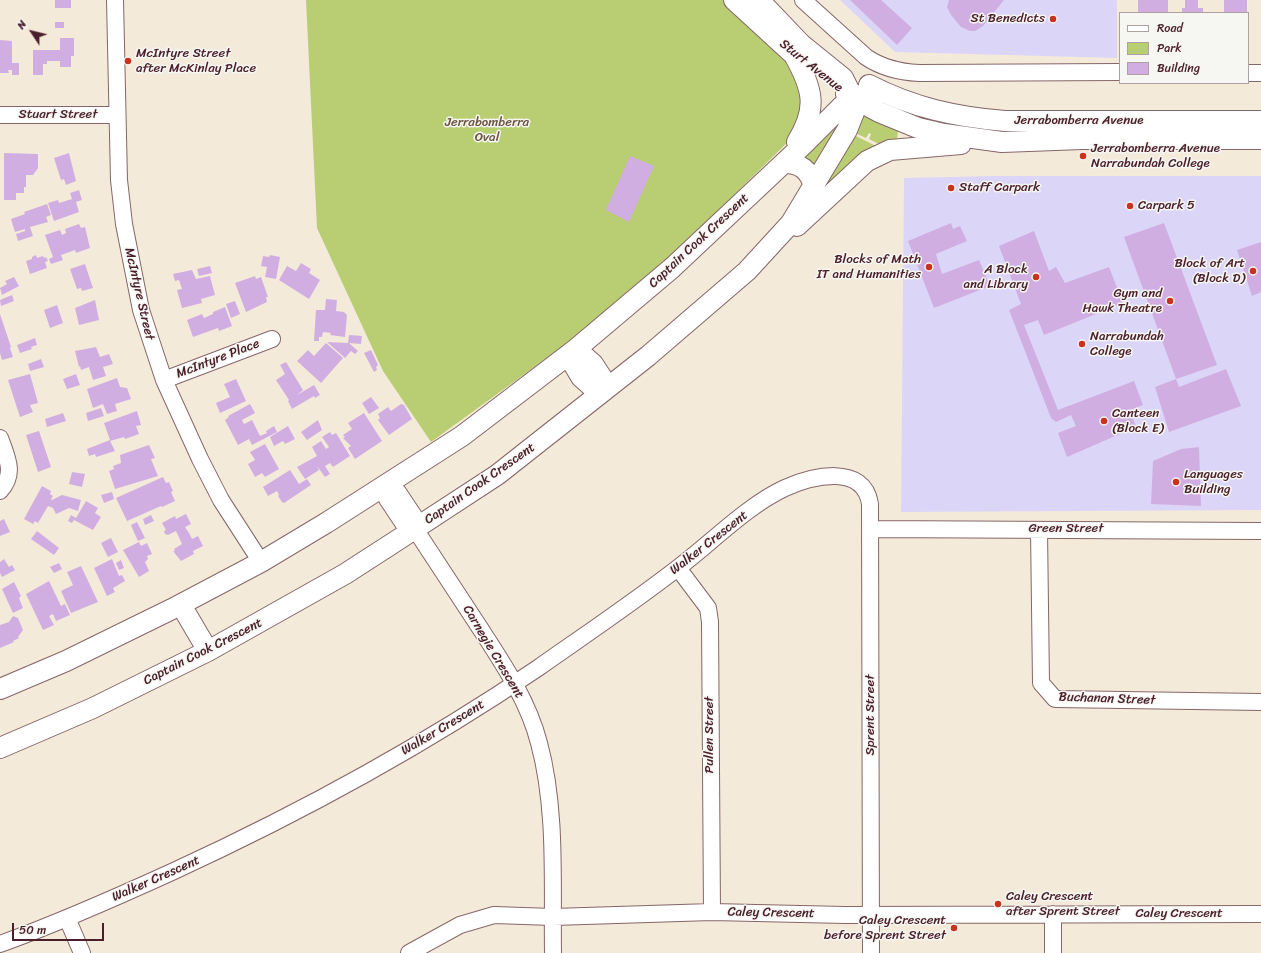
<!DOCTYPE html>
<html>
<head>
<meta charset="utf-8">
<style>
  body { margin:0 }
  #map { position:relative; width:1261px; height:953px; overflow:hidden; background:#f4eada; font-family:Sriracha,sans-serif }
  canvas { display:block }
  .legend { position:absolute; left:1119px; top:12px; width:130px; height:72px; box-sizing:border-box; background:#f6f6f2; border:1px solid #b1a0a2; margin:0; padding:5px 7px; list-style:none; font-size:12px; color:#4a1f2b }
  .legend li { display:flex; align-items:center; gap:8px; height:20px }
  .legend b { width:20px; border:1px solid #b1a0a2 }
  .north { position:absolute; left:12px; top:12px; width:40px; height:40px; -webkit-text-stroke:3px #f6f6f2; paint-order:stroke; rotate:305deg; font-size:11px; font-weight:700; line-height:16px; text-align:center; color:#4a1f2b }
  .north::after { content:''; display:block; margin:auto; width:14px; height:18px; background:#4a1f2b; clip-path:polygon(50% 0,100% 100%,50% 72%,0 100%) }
  .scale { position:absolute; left:12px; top:923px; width:92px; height:18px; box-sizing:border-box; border:2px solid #4a1f2b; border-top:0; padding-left:5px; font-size:12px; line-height:14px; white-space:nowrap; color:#4a1f2b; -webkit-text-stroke:3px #f6f6f2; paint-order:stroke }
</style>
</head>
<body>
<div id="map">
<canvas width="1261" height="953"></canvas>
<ul class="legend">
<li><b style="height:5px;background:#fff"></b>Road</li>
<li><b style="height:11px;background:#b9ce72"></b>Park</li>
<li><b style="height:11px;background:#d1aee2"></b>Building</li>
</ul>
<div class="north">N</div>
<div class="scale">50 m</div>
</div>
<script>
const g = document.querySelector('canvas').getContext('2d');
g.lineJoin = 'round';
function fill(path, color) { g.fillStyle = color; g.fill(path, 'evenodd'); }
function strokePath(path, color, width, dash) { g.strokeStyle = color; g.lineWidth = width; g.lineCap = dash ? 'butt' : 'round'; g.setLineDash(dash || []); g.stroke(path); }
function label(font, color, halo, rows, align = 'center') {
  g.font = font + ' Sriracha,sans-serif'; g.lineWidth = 3; g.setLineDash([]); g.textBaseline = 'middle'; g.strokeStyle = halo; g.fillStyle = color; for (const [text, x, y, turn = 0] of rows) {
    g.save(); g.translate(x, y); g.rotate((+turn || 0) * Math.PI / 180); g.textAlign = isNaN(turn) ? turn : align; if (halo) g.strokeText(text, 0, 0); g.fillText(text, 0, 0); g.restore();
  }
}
fill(new Path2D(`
  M840,0h277v58l-222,-6z
  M994,176h267v334l-360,2 3,-334z`), '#dbd6f7');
fill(new Path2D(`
  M306,0h417l68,65 15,30 -13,42 -102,100 -71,62 -65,53 -124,90 -48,-71 -66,-143z
  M863,116l35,15 -1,8 -18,5 -10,-5 2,-5 -2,-1 -3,5 -13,-6z
  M832,121l9,7 -25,45 -18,-14z
  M852,134l28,14 -53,39 -2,-7z`), '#b9ce72');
fill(new Path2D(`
  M55,0h16v8h-16z
  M850,0h31l31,28 -15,17z
  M949,0h55l-21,26 -8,5h-5l-9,-4 -10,-12 -4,-8z
  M1138,0h30v13h-30z
  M1185,0h13v8h5v5h-21v-5h3z
  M1224,0h23v13h-23z
  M55,22h9v6h-9z
  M60,38h14v18h-3v11h-11v-6h-13v3h-4v11h-10v-25h27z
  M0,40l12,1v22h7v12h-7v-5h-4l1,3h-9z
  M4,153l34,1v14l-5,7h-7v12h-2v6h-8v7h-12z
  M69,153l7,28 -10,4 -2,-6 -3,1 -7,-22z
  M630,156l24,10 -25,56 -23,-12z
  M79,190l3,10 -6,2 3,10 -25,9 -6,-18 10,-3 1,3 13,-4 -2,-6z
  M47,204l4,11 -5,2 2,5 -18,5 3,9 -15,5 -2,-7 9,-3v-2l-10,3 -4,-13 14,-5 -1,-2z
  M951,223l2,6 7,-3 7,15 -31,13 6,20 37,-14 11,26 -56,22 -26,-67z
  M1164,223l53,142 -41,14 -52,-142z
  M79,224l2,4 4,-1 5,21 -14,5 -1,-3 -14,5 2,5 -12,4 -2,-5 4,-2 -8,-22 15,-5 2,5 4,-2 -1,-4z
  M1034,231l15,40 7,-4 9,16 44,-16 14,36 -79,32 -6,-15 -14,5 34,85 76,-29 9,24 -13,5 6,17 -69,30 -9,-24 18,-7 -5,-11 -15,7 -5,-4 -42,-108 12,-6 -22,-58z
  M1261,242v50l-9,4 -15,-46z
  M36,255l1,3 6,-2 1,2 2,-1 2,4 -3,1 2,6 -17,6 -4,-13 6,-2v-2z
  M270,255l10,2 -4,22 -11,-2 2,-10 -6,-1 2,-10 6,1z
  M301,263l10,6 -2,4 11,7 -11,19 -30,-19 8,-14 9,5z
  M85,264l8,24 -11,3 -1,-3 -4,1 -7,-20z
  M210,266l2,7 -13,3 -2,-7z
  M192,270l4,9 14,-3 5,19 -14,4 1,4 -20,5 -5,-18 5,-1 -3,-9 -4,1 -2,-7z
  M255,276l1,3 5,-2 7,20h-2l1,5 -21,10 -11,-29z
  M14,277l5,9 -17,9 -2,-7 7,-4 -2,-3z
  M12,295l2,6 -13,5 -1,-6z
  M326,299l11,1 -1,11 8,1 3,3 -2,22 -15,-2 1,-2 -8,-1 -1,5h-3v4h-5l2,-31h9z
  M95,300l4,20 -20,5 -4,-17z
  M235,301l5,13 -9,4 -5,-14z
  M57,305l6,18 -13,5 -6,-18z
  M225,307l7,19 -13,5 -1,-3 -25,9 -6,-17 15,-6 2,4 9,-4v-2z
  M0,314l11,33 -1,1 3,9 -11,3 -2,-7z
  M349,335l13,1 -1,8 -12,-1 9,8 -3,3 -4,-3 -6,7 -18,-16 21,1z
  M35,338l2,7 -6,2 1,2 -12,4 -3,-8z
  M326,343l17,15 -22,25 -24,-22 11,-11 6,6z
  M96,347l4,10 9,-3 4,10 -10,3 3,9 -13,4 -4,-13 -8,3 -1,-4 -1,1 -4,-16z
  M371,350l7,15 -2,2 1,3 -3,2 -10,-19z
  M41,359l3,8 -14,4 -2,-7z
  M286,362l17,28 -6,5 17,-10 6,10 -5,3 -1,-2 -22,13 -4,-8 1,-1 -13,-20 9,-6 -5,-9z
  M1226,369l15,37 -72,26 -14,-45 21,-8 3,8z
  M30,374l8,29 -8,2 3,7 -13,5 -12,-37z
  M76,374l4,11 -13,4 -4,-10z
  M117,378l3,9 7,1 4,11 -16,5 2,7 -10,3 -4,-10 -10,4 -6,-19z
  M236,379l10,22 -26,12 -4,-10 14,-6 -6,-13z
  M371,397l8,11 -10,6 -7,-11z
  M250,404l5,9 -13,7 2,4 8,-4 8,16 7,-3 -1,-2 8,-5 3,6 -25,13 -3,-6 -11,6 -13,-25 4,-3 -1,-1z
  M401,404l3,1 8,14 -23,16 -11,-15 2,-2 -2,-4 10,-7 3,4z
  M101,408l3,8 -16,5 -2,-8z
  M137,411l4,14 -5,1 3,8 -14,5 -1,-2 -14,4 5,10 -19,6 -1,-3 -6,2 -2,-7 23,-9 -6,-17z
  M63,413l3,8 -19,6 -2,-8z
  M364,413l18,28 -27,18 -7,-11 3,-2 -8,-8 2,-1 -2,-2 9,-6 -4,-6z
  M318,420l4,10 -15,10 -6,-8z
  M288,426l7,13 -10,5 -2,-3 -9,5 -4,-9z
  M39,431l12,36 -13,5 -12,-37z
  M330,432l2,3 4,-2 14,23 -17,11 -3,-4 -5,3 5,8 -5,3 -8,-11 2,4 -14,9 -8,-12 20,-11 -5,-9 9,-6 5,8 3,-2 -7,-10z
  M265,444l14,25 -14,8 -3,-4 -7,4 -7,-13 7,-4 -5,-8z
  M149,445l6,13 -4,1 7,17 -43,13 -6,-18 5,-2 -1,-3 8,-3 -1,-8z
  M1199,447l2,59 -50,-2 2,-43 28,-12z
  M290,470l9,14 8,-5 4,6 -27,18 -2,-1 -4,-6 1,-1 -2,-4 -9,5 -5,-9z
  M72,472l13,2 -3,13 -13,-3z
  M163,477l3,6 3,-1 4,9 -2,1 4,9 -13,6 -1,-1 -34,15 -11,-23z
  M42,486l9,5 -1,3 3,2 -2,3 1,1 10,-5 19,5 -3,11 -9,-3 -13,6 -3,-6 -5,-2 -10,17 -3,-2 -2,3 -9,-5z
  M112,492l2,7 -10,4 -3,-8z
  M86,501l12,7 -3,5 6,4 -8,13 -19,-10 -2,3 -4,-2 3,-6 5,3z
  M186,514l5,10 -6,3 4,6 3,6 6,-3 5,10 -10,5 1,3 -13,7 -8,-10h2l-1,-2 8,-5 -6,-13 -8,4 -3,-1 -1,-3 2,-1 -4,-7 13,-7 1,3z
  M151,515l3,6 -9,4 -2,-6z
  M4,519l6,13 -10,4v-15z
  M137,522l8,16 -7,3 -5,-11 4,-2 -4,2 -2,-5z
  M37,531l22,17 -5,7 -23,-16z
  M111,538l7,14 -10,5 -7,-14z
  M139,542l2,4 6,-3 5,11 -5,2 1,3 -3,3 4,9 -10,6 -16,-27z
  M4,559l5,8 3,-2 3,5 -13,7 -2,-4v-11z
  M112,559l7,17 3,-1 3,6 -12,7 2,4 -8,4 -13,-28z
  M121,560l3,8 -5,2 -3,-7z
  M59,563l3,6 -8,4 -4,-6z
  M81,566l17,36 -27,11 -10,-22 12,-6 -6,-13z
  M49,581l12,25 4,-2 5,11 -14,6 -3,-7 -4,2 5,9 -11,5 -17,-36z
  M14,582l7,14 -2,2 4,10 -10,5 -11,-24z
  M13,616l5,2 5,12 -5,7 1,1 -6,3 1,1 -14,6v-23l9,-3z`), '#d1aee2');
const minor = new Path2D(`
  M115,0l4,180 5,44 17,86 23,70 36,79 21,41 40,62
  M803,0l63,57c16,11 33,15 53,16l201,-1
  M1248,73h13
  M0,115h117
  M164,380l108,-41
  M0,438c7,20 16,35 0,53
  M386,486l1,13 18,27 10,3c21,32 42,64 63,96 24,37 50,75 61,118 18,66 13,141 14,210
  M386,486l12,6 18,27 -1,10
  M871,529l390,2
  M1039,530l2,153 14,16 206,3
  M678,568l30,40 2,14 2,290
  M67,918l15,35
  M0,944c59,-21 117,-47 174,-73 126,-58 249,-125 364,-203 47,-33 96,-66 141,-101 33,-25 69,-62 106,-79 27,-12 79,-25 85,16l1,449
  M409,953l51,-28 34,-10 59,2 159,-5 133,3 416,-1
  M1053,953v-39`);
const major = new Path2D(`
  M734,0l61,56
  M794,55c19,34 24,53 3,87
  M869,85c45,23 87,32 136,36h256
  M846,94l33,18 39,16 26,6 58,8 80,-3h179
  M784,163c17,0 25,7 30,23
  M797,226l70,-65 23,-11 71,-6
  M576,349l17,15 15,23
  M568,355l13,22 18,16
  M181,605l27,46
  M0,689l66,-28 106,-52 89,-47 65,-39 136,-87 114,-87 96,-81 132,-124 38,-38 18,-11 20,-4
  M0,748l93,-40 115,-57 137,-77 48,-31 104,-68 151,-119 99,-85 44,-48 56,-93 8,-20 -2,-12 -10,-20 -42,-34 -42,-44`);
strokePath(minor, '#866668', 18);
strokePath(major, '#866668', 22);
strokePath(minor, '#fff', 16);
strokePath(major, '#fff', 20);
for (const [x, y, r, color] of [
  [1053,19,4,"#c8321e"],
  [128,61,4,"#c8321e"],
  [1083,156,4,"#c8321e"],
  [951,188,4,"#c8321e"],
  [1130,206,4,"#c8321e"],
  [929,267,4,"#c8321e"],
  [1253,271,4,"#c8321e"],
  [1036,277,4,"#c8321e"],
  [1170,301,4,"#c8321e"],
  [1082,344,4,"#c8321e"],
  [1104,421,4,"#c8321e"],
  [1176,482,4,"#c8321e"],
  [998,904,4,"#c8321e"],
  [954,928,4,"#c8321e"]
]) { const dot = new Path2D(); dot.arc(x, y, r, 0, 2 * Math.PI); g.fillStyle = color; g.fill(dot); strokePath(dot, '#f6f6f2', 1.5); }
label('13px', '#4a1f2b', '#f6f6f2', [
  ["St Benedicts",1045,19,"right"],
  ["McIntyre Street",136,54],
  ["after McKinlay Place",136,69],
  ["Jerrabomberra Avenue",1091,149],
  ["Narrabundah College",1091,164],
  ["Staff Carpark",959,188],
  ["Carpark 5",1138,206],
  ["Blocks of Math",921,260,"right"],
  ["IT and Humanities",921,275,"right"],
  ["Block of Art",1245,264,"right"],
  ["(Block D)",1245,279,"right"],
  ["A Block",1028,270,"right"],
  ["and Library",1028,285,"right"],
  ["Gym and",1162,294,"right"],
  ["Hawk Theatre",1162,309,"right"],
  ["Narrabundah",1090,337],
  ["College",1090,352],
  ["Canteen",1112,414],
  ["(Block E)",1112,429],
  ["Languages",1184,475],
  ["Building",1184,490],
  ["Caley Crescent",1006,897],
  ["after Sprent Street",1006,912],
  ["Caley Crescent",946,921,"right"],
  ["before Sprent Street",946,936,"right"]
], 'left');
label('13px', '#4a1f2b', '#f6f6f2', [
  ["Sturt Avenue",811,66,38],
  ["Stuart Street",58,115],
  ["Jerrabomberra Avenue",1079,121],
  ["Captain Cook Crescent",699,241,-43],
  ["McIntyre Street",139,294,77],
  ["McIntyre Place",218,359,-21],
  ["Captain Cook Crescent",480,484,-35],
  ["Green Street",1066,529],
  ["Walker Crescent",709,543,-38],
  ["Captain Cook Crescent",203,652,-27],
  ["Carnegie Crescent",493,652,59],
  ["Buchanan Street",1107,699,2],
  ["Sprent Street",871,715,-90],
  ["Walker Crescent",443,728,-31],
  ["Pullen Street",710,735,-90],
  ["Walker Crescent",156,879,-24],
  ["Caley Crescent",771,913,1],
  ["Caley Crescent",1179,914]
]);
label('13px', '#6b5440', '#f6f6f2', [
  ["Jerrabomberra",487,123],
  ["Oval",487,138]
]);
</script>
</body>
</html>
